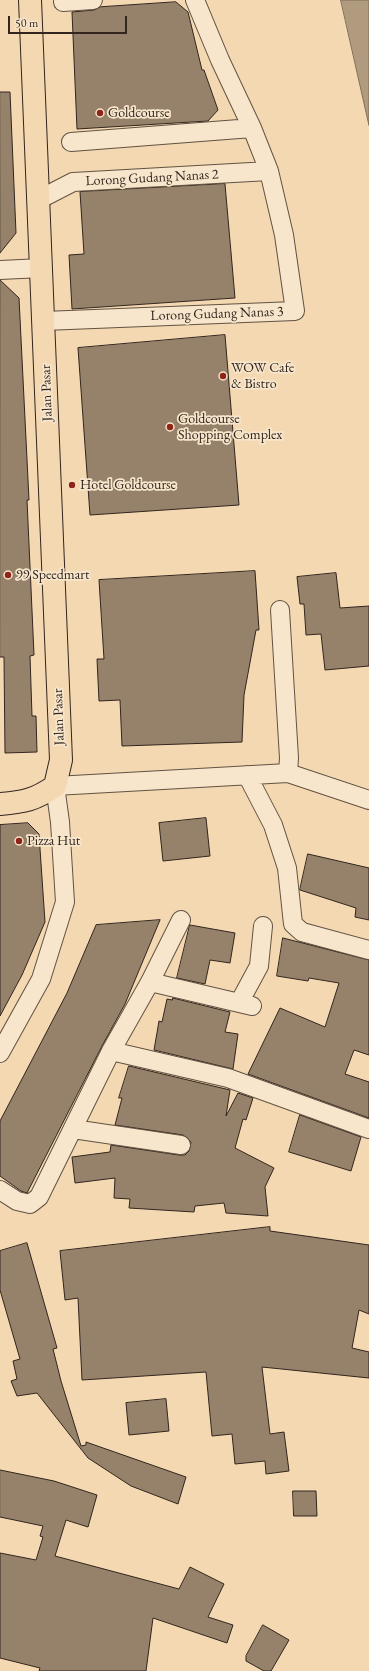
<!DOCTYPE html>
<html>
<head>
<meta charset="utf-8">
<style>
  body { margin:0 }
  #map { position:relative; width:369px; height:1671px; overflow:hidden; background:#f3d8b1; font-family:"EB Garamond",serif }
  canvas { display:block }
  .scale { position:absolute; left:8px; top:16px; width:119px; height:18px; box-sizing:border-box; border:2px solid #32251e; border-top:0; padding-left:5px; font-size:12px; line-height:14px; white-space:nowrap; color:#32251e; -webkit-text-stroke:3px #f7e6cc; paint-order:stroke }
</style>
</head>
<body>
<div id="map">
<canvas width="369" height="1671"></canvas>
<div class="scale">50 m</div>
</div>
<script>
const g = document.querySelector('canvas').getContext('2d');
g.lineJoin = 'round';
function fill(path, color) { g.fillStyle = color; g.fill(path, 'evenodd'); }
function strokePath(path, color, width, dash) { g.strokeStyle = color; g.lineWidth = width; g.lineCap = dash ? 'butt' : 'round'; g.setLineDash(dash || []); g.stroke(path); }
function label(font, color, halo, rows, align = 'center') {
  g.font = font + ' "EB Garamond",serif'; g.lineWidth = 3.5; g.setLineDash([]); g.textBaseline = 'middle'; g.strokeStyle = halo; g.fillStyle = color; for (const [text, x, y, turn = 0] of rows) {
    g.save(); g.translate(x, y); g.rotate((+turn || 0) * Math.PI / 180); g.textAlign = isNaN(turn) ? turn : align; if (halo) g.strokeText(text, 0, 0); g.fillText(text, 0, 0); g.restore();
  }
}
const water = new Path2D(`
  M341,0h28v125z`);
fill(water, '#b19b7f');
strokePath(water, '#7e6c58', 1);
const building = new Path2D(`
  M176,2l12,10 14,58h2l14,40 -10,11 -131,8 -5,-117 22,-2 6,-3z
  M0,92h10l6,141 -16,20z
  M225,184l10,114 -163,11 -3,-54 15,-1 -4,-62z
  M0,280l19,18 10,202h-2l7,155 -4,1 2,60h4l1,36 -32,1 -1,-96h-4z
  M225,335l14,170 -149,10 -12,-167z
  M255,571l4,59h-3l-12,65 -2,47 -120,4 -2,-46 -21,1 -2,-42h7l-5,-79z
  M336,573l4,35 29,-2v60l-44,4 -4,-36 -15,1 -2,-31h-4l-3,-27z
  M206,818l4,38 -47,5 -4,-38z
  M28,823l11,11 6,88 -23,53 -22,41v-191z
  M308,854l61,14v52l-14,-3 1,-9 -56,-18z
  M160,920l-35,84 -23,42 -75,147 -6,-2 -21,-15v-55l67,-128 29,-68z
  M190,925l45,8 -5,30 -20,-3 -5,24 -28,-6z
  M283,938l86,22v95l-15,-5 -9,24 24,8v36l-121,-44 32,-66 45,19 14,-44 -30,-5 -1,3 -31,-5z
  M173,998l57,14 -5,20 13,2 -5,35 -79,-19 5,-29 3,1 5,-23 5,1z
  M129,1066l101,24 -4,26 12,-23 15,5 -7,22 -3,-1 -8,29 39,20 -9,19 3,29 -42,-3 -2,-10 -29,3 -1,6 -65,-4 1,-9 -16,-1 1,-20 -40,5 -3,-26 38,-5 1,-7 68,10h6l4,-4 2,-9 -8,-7 -68,-10 7,-27h-3z
  M300,1115l61,22 -10,34 -62,-19z
  M270,1227v4l99,14v69l-10,-4 -7,38 17,4v26l-107,-11 8,67 14,-2 5,39 -23,3 -1,-13 -30,3 -3,-30 -20,2 -6,-64 -124,8 -4,-82 -13,2 -5,-49z
  M27,1243l30,105 -4,1 8,32 20,65 5,-1v-3l100,35 -8,27 -47,-18 -43,-28 -51,-65 -20,3 -6,-15 6,-2 -4,-18 7,-2 -20,-69v-39z
  M166,1399l3,32 -40,4 -3,-32z
  M0,1470l54,11 43,14 -9,32 -22,-7 -11,36 124,33 11,-22 34,17 -16,33 25,8 -6,18 -74,-25 -7,53h-107l1,-3 -40,-10v-105l36,7 7,-23 -3,-1 3,-10 -43,-9z
  M293,1491h23l1,25h-23z
  M263,1625l26,15 -18,31h-7l-18,-10v-5z`);
fill(building, '#96826a');
strokePath(building, '#32251e', 1);
const minor = new Path2D(`
  M63,2l30,-2
  M71,142l181,-14
  M40,199l33,-17 196,-11
  M0,270l42,-2
  M44,321l251,-10 -11,-76 -15,-64 -17,-43 -32,-68 -25,-60
  M280,610l9,148 -1,15
  M247,775l26,50 14,43 6,56 9,8 67,18
  M150,982l102,24
  M239,1003l20,-37 4,-40
  M111,1051l117,27 141,51
  M0,1053l41,-74 24,-77 -5,-80 -5,-36 233,-13 81,27
  M73,1129l108,16
  M0,1190l17,11 13,3 9,-7 72,-146 39,-69 31,-62`);
const trunk = new Path2D(`
  M0,804c24,-2 35,-4 55,-18l6,-26 -31,-760`);
strokePath(minor, '#625243', 20);
strokePath(trunk, '#32251e', 24);
strokePath(minor, '#f7e6cc', 18);
strokePath(trunk, '#f3d8b1', 22);
for (const [x, y, r, color] of [
  [100,113,4,"#8f2418"],
  [223,376,4,"#8f2418"],
  [170,427,4,"#8f2418"],
  [72,485,4,"#8f2418"],
  [8,575,4,"#8f2418"],
  [19,841,4,"#8f2418"]
]) { const dot = new Path2D(); dot.arc(x, y, r, 0, 2 * Math.PI); g.fillStyle = color; g.fill(dot); strokePath(dot, '#f7e6cc', 1.5); }
label('14px', '#32251e', '#f7e6cc', [
  ["Goldcourse",108,113],
  ["WOW Cafe",231,368],
  ["& Bistro",231,384],
  ["Goldcourse",178,419],
  ["Shopping Complex",178,435],
  ["Hotel Goldcourse",80,485],
  ["99 Speedmart",16,575],
  ["Pizza Hut",27,841]
], 'left');
label('14px', '#32251e', '#f7e6cc', [
  ["Lorong Gudang Nanas 2",152,178,-3],
  ["Lorong Gudang Nanas 3",217,314,-2],
  ["Jalan Pasar",47,393,-92],
  ["Jalan Pasar",59,717,-92]
]);
</script>
</body>
</html>
